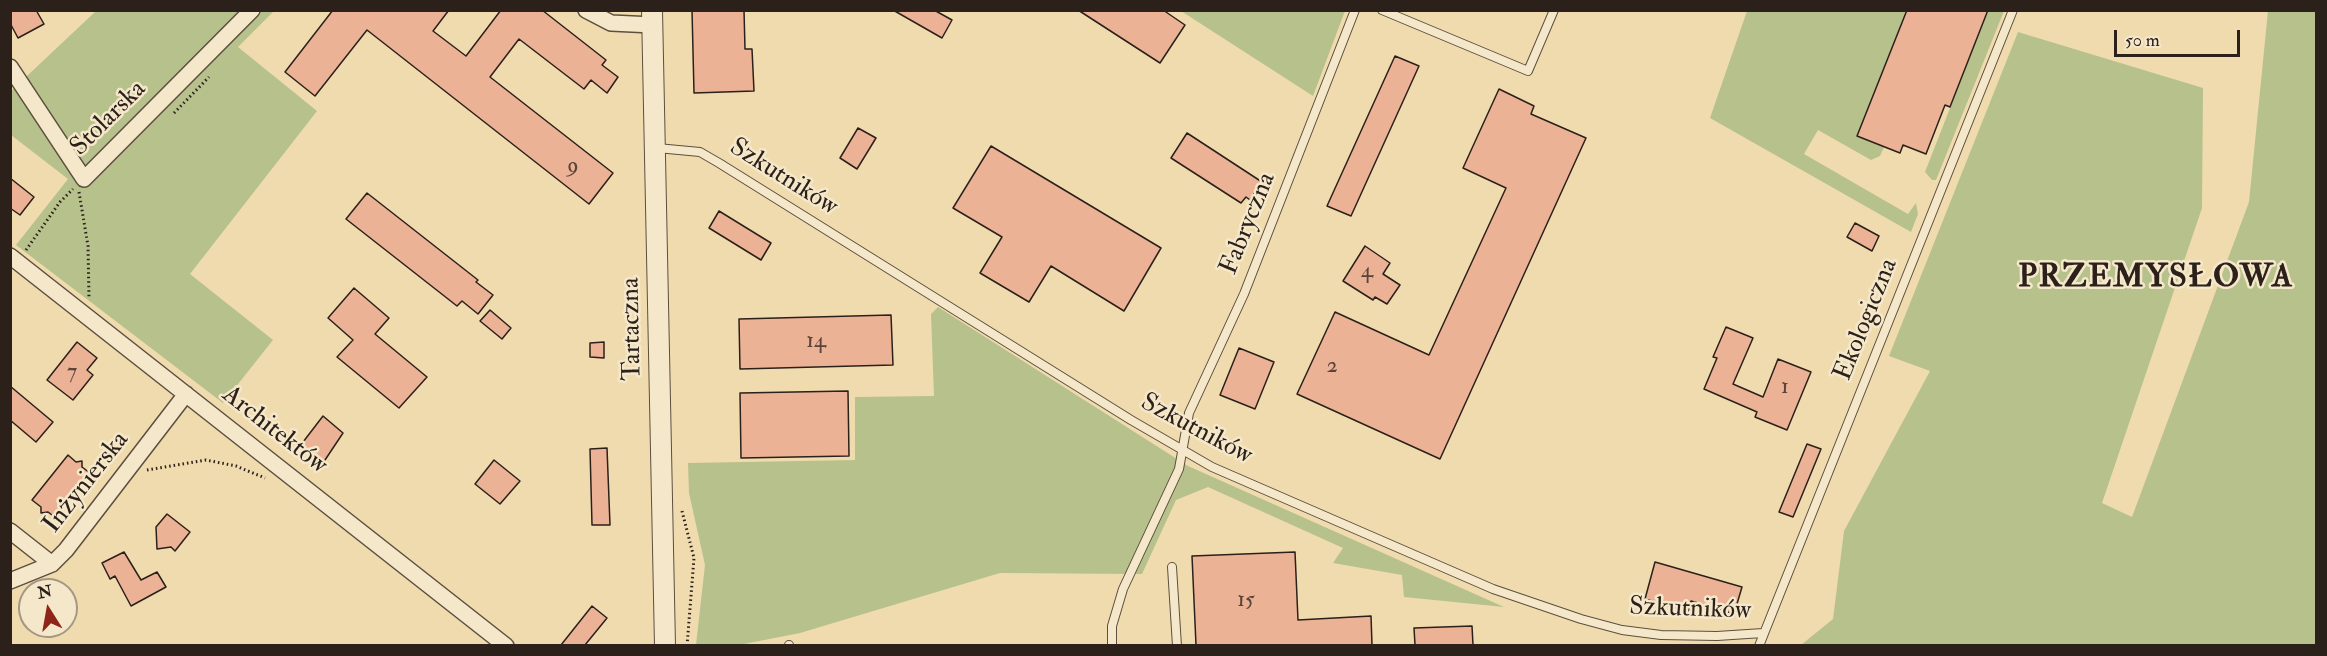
<!DOCTYPE html>
<html>
<head>
<meta charset="utf-8">
<style>
  body { margin:0 }
  #map { position:relative; width:2327px; height:656px; overflow:hidden; background:#f0dbae; font-family:"IM FELL Double Pica",serif }
  canvas { display:block }
  .frame { position:absolute; inset:0; border:12px solid #2b201a; pointer-events:none }
  .north { position:absolute; left:18px; top:578px; width:60px; height:60px; box-sizing:border-box; background:#f5e8ca; border:2px solid #a49884; border-radius:50%; rotate:349deg; font-size:16px; font-weight:700; line-height:24px; text-align:center; color:#2b201a }
  .north::after { content:''; display:block; margin:auto; width:21px; height:27px; background:#8f2418; clip-path:polygon(50% 0,100% 100%,50% 72%,0 100%) }
  .scale { position:absolute; left:2114px; top:30px; width:126px; height:27px; box-sizing:border-box; border:3px solid #2b201a; border-top:0; padding-left:8px; font-size:18px; line-height:21px; white-space:nowrap; color:#2b201a; -webkit-text-stroke:4px #f5e8ca; paint-order:stroke }
</style>
</head>
<body>
<div id="map">
<canvas width="2327" height="656"></canvas>
<div class="frame"></div>
<div class="north">N</div>
<div class="scale">50 m</div>
</div>
<script>
const g = document.querySelector('canvas').getContext('2d');
g.lineJoin = 'round';
function fill(path, color) { g.fillStyle = color; g.fill(path, 'evenodd'); }
function strokePath(path, color, width, dash) { g.strokeStyle = color; g.lineWidth = width; g.lineCap = dash ? 'butt' : 'round'; g.setLineDash(dash || []); g.stroke(path); }
function label(font, color, halo, rows, align = 'center') {
  g.font = font + ' "IM FELL Double Pica",serif'; g.lineWidth = 5; g.setLineDash([]); g.textBaseline = 'middle'; g.strokeStyle = halo; g.fillStyle = color; for (const [text, x, y, turn = 0] of rows) {
    g.save(); g.translate(x, y); g.rotate((+turn || 0) * Math.PI / 180); g.textAlign = isNaN(turn) ? turn : align; if (halo) g.strokeText(text, 0, 0); g.fillText(text, 0, 0); g.restore();
  }
}
fill(new Path2D(`
  M96,11h178l-36,36 79,64 -127,163 83,66 -50,63 -207,-158 52,-66 -57,-44v-44z
  M1181,11h164l-32,85z
  M1747,11h160l-49,125 26,11 -4,9 -9,4 -53,-30 -14,24 104,60 8,-11 2,11 -7,18 -201,-114z
  M1988,11h16l-68,169h-4l-7,-8z
  M2268,11h48v634h-515l32,-26 11,-88 86,-160 -41,-15 129,-324 185,56 -1,120 -100,295 30,14 117,-315z
  M938,307l250,159 316,141 -100,-10 -2,-22 -69,-12 10,-15 -135,-61 -32,13 -34,74 -142,-1 -200,60 -61,12h-43l9,-80 -16,-72 -1,-30 167,-3v-63l79,-1 -3,-82z`), '#b7c18c');
const building = new Path2D(`
  M10,10h26l8,14 -26,14 -8,-15z
  M333,10h116l-16,21 33,25 35,-46h41l64,50 -4,5 16,12 -11,16 -16,-13 -7,9 -65,-50 -29,38 123,96 -24,31 -222,-174 -52,66 -30,-24z
  M692,10h52l1,39h7l2,42 -60,2z
  M893,10h41l18,10 -10,18z
  M1078,10h85l22,15 -25,38z
  M1907,10h81l-38,97 -5,-2 -19,49 -23,-9 -3,8 -43,-17z
  M1395,56l24,10 -68,150 -24,-10z
  M1499,89l35,17 -3,8 55,24 -146,321 -143,-65 38,-82 94,43 77,-167 -43,-20z
  M858,128l18,10 -19,31 -17,-11z
  M1187,133l75,49 -12,18 -4,-3 -5,6 -70,-45z
  M991,146l170,102 -37,63 -73,-45 -22,36 -49,-29 22,-36 -49,-29z
  M10,178l24,19 -14,18 -10,-7z
  M367,193l111,87 -2,2 17,13 -15,19 -16,-13 -5,5 -111,-87z
  M719,211l52,32 -10,17 -52,-32z
  M1855,223l24,13 -7,15 -25,-14z
  M1365,246l25,17 -7,11 17,11 -13,19 -12,-7 -2,3 -30,-19z
  M354,288l35,30 -14,16 52,43 -28,31 -62,-51 16,-17 -25,-22z
  M490,310l21,18 -9,11 -22,-18z
  M891,315l2,50 -153,4 -1,-50z
  M1726,327l27,11 -20,46 30,13 15,-38 33,13 -24,58 -32,-13 2,-5 -53,-23 13,-31 -4,-1z
  M77,342l20,16 -10,12 6,5 -20,25 -26,-20z
  M604,342v16l-14,-1v-14z
  M1239,348l35,14 -19,47 -35,-14z
  M10,386l43,36 -17,20 -26,-22z
  M848,391l1,65 -108,2 -1,-65z
  M323,416l20,17 -20,30 -23,-17z
  M1807,444l14,5 -28,68 -14,-5z
  M607,448l3,77h-18l-2,-76z
  M68,455l8,7 6,-1v6l8,6 -34,45 -8,-6 -7,1v-6l-9,-7z
  M494,460l26,21 -20,23 -25,-20z
  M167,514l23,18 -15,19 -4,-4 -14,2 -1,-22z
  M124,552l17,28 16,-8 9,15 -35,19 -16,-30 -5,3 -8,-16z
  M1295,552l3,68 73,-4 1,29h-176l-4,-89z
  M1655,562l87,25 -8,27 -43,-13 -3,11 -43,-13z
  M592,606l15,12 -22,27h-24z
  M1472,626l1,19h-58l-1,-17z`);
fill(building, '#ebb296');
strokePath(building, '#2b201a', 1.5);
const service = new Path2D(`
  M1382,10l146,61 26,-61
  M657,148l43,4 19,11 412,257 81,47 281,122 88,30 41,11 39,5 56,1 46,-3
  M1172,567l5,79
  M789,645v1
  M1112,646v-20l11,-37 56,-120 10,-56 55,-119 111,-284
  M1759,646l254,-636`);
const minor = new Path2D(`
  M586,10l25,13 42,2
  M10,67l74,112 168,-169
  M10,256l496,390
  M10,531l42,33
  M10,581l42,-17 14,-14 120,-156`);
const tertiary = new Path2D(`
  M652,10l13,636`);
strokePath(service, '#5c4f3f', 10);
strokePath(minor, '#5c4f3f', 18);
strokePath(tertiary, '#5c4f3f', 22);
strokePath(new Path2D(`
  M174,113l35,-36
  M79,192l9,54 1,52
  M26,250l34,-48 13,-13
  M147,470l59,-10 30,6 29,12
  M682,511l12,47 -7,88`), '#2b201a', 3, [1.5, 3]);
strokePath(service, '#f5e8ca', 8);
strokePath(minor, '#f5e8ca', 15);
strokePath(tertiary, '#f5e8ca', 20);
label('22px', '#5b4439', null, [
  ["9",573,167],
  ["4",1367,272],
  ["14",816,342],
  ["2",1332,367],
  ["7",72,373],
  ["1",1785,388],
  ["15",1246,601]
]);
label('26px', '#2b201a', '#f5e8ca', [
  ["Stolarska",109,119,-45],
  ["Szkutników",783,178,32],
  ["Fabryczna",1249,224,-68],
  ["Ekologiczna",1867,320,-68],
  ["Tartaczna",633,329,-91],
  ["Szkutników",1196,430,28],
  ["Architektów",274,431,38],
  ["Inżynierska",87,483,-52],
  ["Szkutników",1690,610,2]
]);
g.letterSpacing = '1.5px';
label('bold 32px', '#2b201a', '#f5e8ca', [
  ["PRZEMYSŁOWA",2156,279]
]);
g.letterSpacing = '0px';
</script>
</body>
</html>
